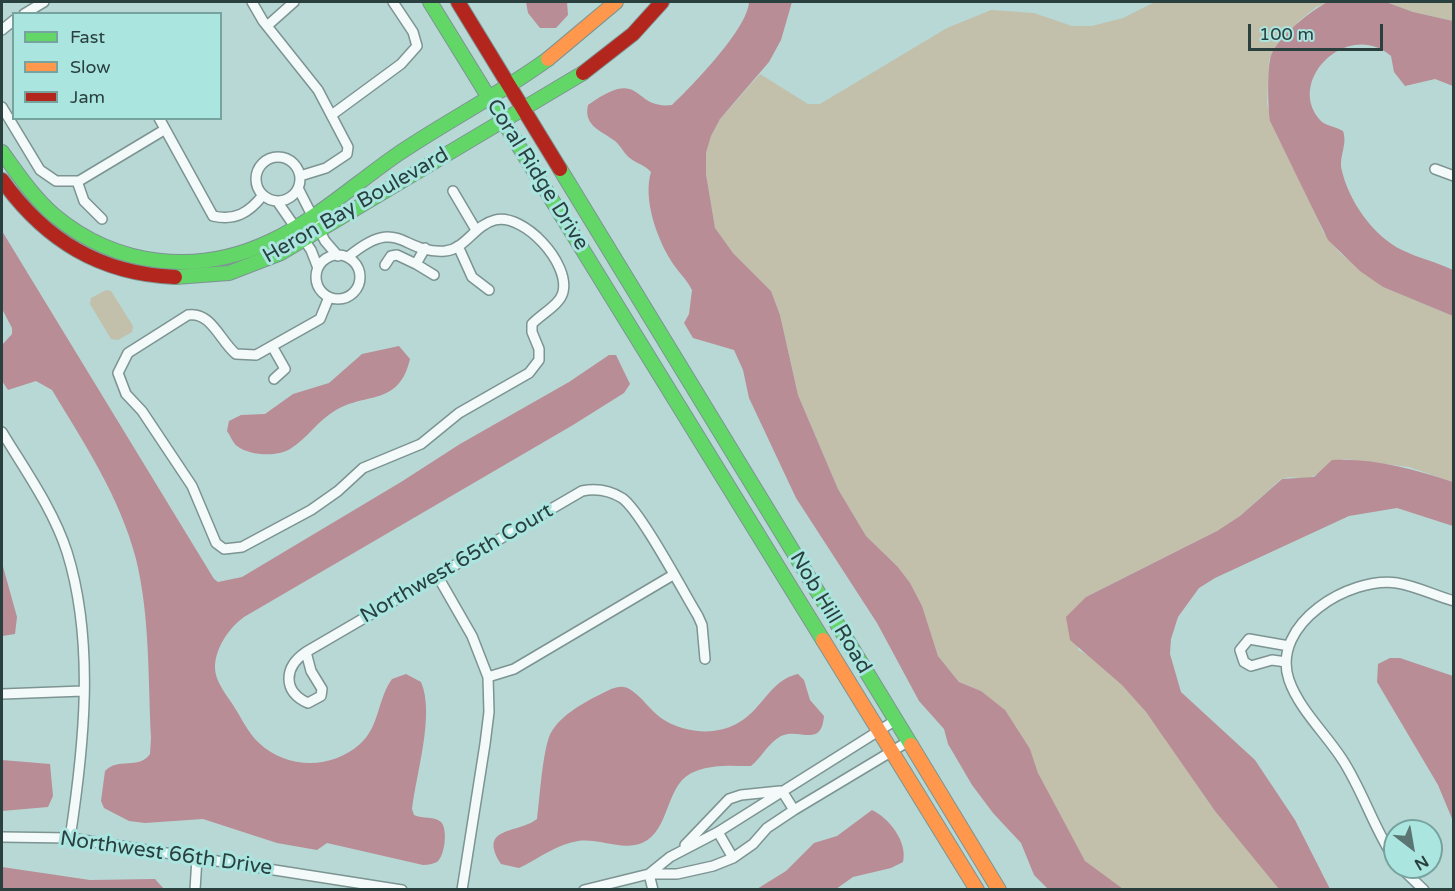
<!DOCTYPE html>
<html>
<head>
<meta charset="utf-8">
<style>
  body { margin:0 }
  #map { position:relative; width:1455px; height:891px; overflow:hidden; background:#b8d8d5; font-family:"Varela Round",sans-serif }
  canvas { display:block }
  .frame { position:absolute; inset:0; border:3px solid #29403e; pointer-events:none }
  .legend { position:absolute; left:12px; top:12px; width:210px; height:108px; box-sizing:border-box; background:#abe5e0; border:2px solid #77a39f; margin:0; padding:8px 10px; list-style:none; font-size:18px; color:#29403e }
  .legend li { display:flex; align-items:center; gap:12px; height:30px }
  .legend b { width:30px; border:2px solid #77a39f }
  .north { position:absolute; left:1383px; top:819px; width:60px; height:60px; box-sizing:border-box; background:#abe5e0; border:2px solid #77a39f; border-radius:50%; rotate:149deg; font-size:16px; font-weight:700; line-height:24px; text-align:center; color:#29403e }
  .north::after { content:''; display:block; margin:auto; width:21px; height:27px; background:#5b7573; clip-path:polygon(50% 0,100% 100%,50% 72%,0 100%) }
  .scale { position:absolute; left:1248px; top:24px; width:135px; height:27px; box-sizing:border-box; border:3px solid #29403e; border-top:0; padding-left:8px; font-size:18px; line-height:21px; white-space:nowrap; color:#29403e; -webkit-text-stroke:4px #abe5e0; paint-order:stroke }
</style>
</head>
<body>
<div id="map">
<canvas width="1455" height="891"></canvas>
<div class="frame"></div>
<ul class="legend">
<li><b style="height:8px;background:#63d668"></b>Fast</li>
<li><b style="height:8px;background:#ff974d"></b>Slow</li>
<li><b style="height:8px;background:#b3261e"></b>Jam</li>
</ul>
<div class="north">N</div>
<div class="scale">100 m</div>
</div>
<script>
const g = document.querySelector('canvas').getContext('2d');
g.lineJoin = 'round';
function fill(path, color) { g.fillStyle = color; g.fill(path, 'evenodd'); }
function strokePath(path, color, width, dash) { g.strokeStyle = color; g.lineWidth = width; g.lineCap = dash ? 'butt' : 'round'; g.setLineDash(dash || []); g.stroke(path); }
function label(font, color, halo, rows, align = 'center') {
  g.font = font + ' "Varela Round",sans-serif'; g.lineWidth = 6; g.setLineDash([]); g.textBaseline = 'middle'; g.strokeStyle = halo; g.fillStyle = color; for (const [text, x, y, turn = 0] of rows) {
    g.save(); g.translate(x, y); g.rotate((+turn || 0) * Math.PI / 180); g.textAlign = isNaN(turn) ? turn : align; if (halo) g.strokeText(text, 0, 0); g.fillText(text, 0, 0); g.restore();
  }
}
fill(new Path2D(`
  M1155,2h178l-17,5 -17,14 -30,39 -2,44 9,30 26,48 21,50 17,21 43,34 70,29v166l-44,-15 -65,-8 -36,20 -18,-2 -9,2 -41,37 -23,15 -131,66 -8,53c50,21 104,116 137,160 20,28 46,51 64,79h-156l-27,-17 -11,-11 -15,-25 -32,-63 -8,-24 -49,-58 -22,-9 -21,-26 -10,-30 -31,-60 -31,-30 -28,-47 -40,-94 -18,-80 -9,-24 -38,-38 -18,-24 -9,-55v-21l5,-17 9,-17 40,-45 48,30h12l127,-76 44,-18 43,3 38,13h20l31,-8z
  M1386,2h67v19l-40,-9z
  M106,290l5,1 22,35 -1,6 -14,8 -7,-1 -21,-35 1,-6z`), '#c2bfab');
fill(new Path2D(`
  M526,2h41l1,13 -12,13h-16l-12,-15z
  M749,2h43l-11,38 -12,22 -49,57 -9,17 -5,17v21l9,54 18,25 38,38 9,24 18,80 40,94 28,47 31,30 13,17 12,23 16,50 21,26 22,9 24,19 25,39 8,24 47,88 38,28h-75l-14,-14 -13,-32 -28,-30 -21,-28 -24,-41 -4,-15 -25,-28 -42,-78 -81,-125 -47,-100 -6,-28 -9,-20 -41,-12 -9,-15 5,-9 3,-24c-6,-12 -16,-20 -22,-31 -14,-23 -27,-61 -19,-87 -6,-7 -13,-8 -20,-13 -7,-5 -10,-13 -16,-18 -13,-10 -32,-15 -27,-36 56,-40 43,5 84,0 21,-20 76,-77 77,-103z
  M1328,2h58l27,10 40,9v65l-18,-7 -30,7 -11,-14 -3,-16c-44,-38 -108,27 -69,66 5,4 15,5 21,9 5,14 -5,26 -1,40 7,30 31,65 60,79 16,8 35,12 51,20v46l-70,-29 -23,-16 -32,-31 -58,-119c-2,-13 -3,-54 1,-65 6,-18 40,-46 57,-54z
  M2,231l212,348 4,3 24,-5 159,-95 59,-38 109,-62 40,-27h7l14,29 -6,9 -51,32 -329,192c-15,11 -29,31 -29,51 0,13 11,26 18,37 8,12 15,28 26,38 28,26 72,27 101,1 20,-18 17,-44 32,-65l14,-5 15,8c14,32 -5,92 -9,127l2,6c8,4 21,1 27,7 7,7 4,34 -4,40 -4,2 -9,3 -14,3l-96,-22 -10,7 -40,-7 -74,-24 -58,4 -16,-2 -25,-13 -3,-7 4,-30c13,-14 34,-1 45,-17l1,-16c-3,-59 -1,-122 -15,-179 -16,-62 -52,-116 -84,-169l-16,-9 -28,9 -6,-9v-36l10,-11v-6l-10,-19z
  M399,346l11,13c-11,47 -43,33 -74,51 -18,10 -29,29 -46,39 -13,8 -40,7 -53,-3 -4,-3 -7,-11 -10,-15l2,-10 12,-6 24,-1 28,-20 36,-11 33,-29z
  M1332,460c43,-2 81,9 121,22v44l-56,-18 -48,8 -134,62 -16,10 -21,29 -7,22 -1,15 11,38 74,68 40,60 35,69h-51l-64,-78 -69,-99 -24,-27 -52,-45 -4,-23 20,-20 131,-66 23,-15 42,-37 32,-2z
  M2,563l15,54 -2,17 -13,2z
  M1390,658h10l53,18v145l-15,-36 -61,-103 1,-18z
  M798,674l6,6 6,20 14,16c-3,33 -24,11 -43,20 -13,7 -19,21 -30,30 -19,0 -36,-2 -55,5 -32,11 -24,59 -54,72 -20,8 -44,-5 -64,-2 -21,3 -40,18 -59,27l-18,-4c-24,-38 17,-30 36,-45 3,-23 5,-61 12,-82 8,-20 34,-34 52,-43 10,-5 20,-11 30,-4 11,7 19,20 30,28 14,10 36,15 52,13 49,-6 49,-49 85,-57z
  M2,760l48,4 3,32 -5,11 -46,4z
  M872,810c17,8 36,32 31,52l-12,6 -38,9 -17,12h-79l29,-18 28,-28 23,-7z
  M2,867l88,13 65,-1 9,10h-162z`), '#b88d95');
const street = new Path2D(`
  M252,2l11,19 55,69 30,57 -1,7 -21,14 -26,8
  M24,14l20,-12
  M267,26l27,-24
  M2,30l12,-10
  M2,107l38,63 16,11h23l85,-51
  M333,114l68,-50 16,-18 -4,-14 -20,-30
  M159,118l54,98c22,5 36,-3 50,-21
  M256 179a22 22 0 1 1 44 0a22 22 0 1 1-44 0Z
  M1435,169l19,7
  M77,181l7,20 18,18
  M298,188l27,53 13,15
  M453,191l23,39
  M277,201l34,49 7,18
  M458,246l14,31 17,13
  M425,248l-9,16 18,11
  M316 277a22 22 0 1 1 44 0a22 22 0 1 1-44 0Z
  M385,265l6,-9 6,-1 19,9
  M329,297l-9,22 -64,36 -20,-1c-16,-13 -25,-43 -48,-39l-60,38 -10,20 8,21 16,17 50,75 24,57 8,6 18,-2 69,-37 27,-19 25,-23 58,-24 38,-31 70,-40 10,-13v-11l-7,-17v-8c9,-10 28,-19 31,-32 7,-29 -39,-79 -68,-72 -21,5 -29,29 -50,31 -45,3 -45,-37 -97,6
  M272,346l13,23 -11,10
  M2,432c23,38 51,77 65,120 28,90 17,195 3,286
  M437,575l35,61 16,41 1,35 -4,32 -23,146
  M306,652l5,19 11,18 -1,7 -13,7c-26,-12 -24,-36 -2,-51l276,-161c15,-3 27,-1 40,7 18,12 62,95 76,118l4,9 3,34
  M1286,662l-14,-2 -21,6 -7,-4 -4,-12 9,-11 40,7
  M488,677l26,-8 159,-94
  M2,694l81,-3
  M782,791l12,19
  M718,832l15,26
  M2,837l68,1 332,52
  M685,845l44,-46 12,-4 39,-4
  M1395,860c-21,-31 -32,-69 -53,-101 -16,-25 -43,-50 -53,-79 -19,-56 61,-104 108,-97 19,3 39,13 57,18
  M1400,867l24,23
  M649,874l21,-17 48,-25 178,-112
  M649,874l4,16
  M195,890l2,-32
  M584,890l65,-16h28l36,-8 20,-8 20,-14 14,-16 27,-18 115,-69`);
const fast = new Path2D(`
  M430,2l393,638
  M2,152c16,22 31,45 52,63 62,52 144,61 217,26 46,-22 85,-58 127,-87 49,-33 102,-60 150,-95
  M560,169l351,576
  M175,277l54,-4 52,-20 302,-180`);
const slow = new Path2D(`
  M548,59l68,-57
  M823,640l154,250
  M911,745l88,145`);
const jam = new Path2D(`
  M458,2l102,167
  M583,73l50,-39 29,-32
  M2,180c43,60 98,94 173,97`);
strokePath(street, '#7c9492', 12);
strokePath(fast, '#7c9492', 16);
strokePath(slow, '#7c9492', 16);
strokePath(jam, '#7c9492', 16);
strokePath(street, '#f4f9f9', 9);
strokePath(fast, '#63d668', 14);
strokePath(slow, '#ff974d', 14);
strokePath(jam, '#b3261e', 14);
label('21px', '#29403e', '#abe5e0', [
  ["Coral Ridge Drive",537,175,58],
  ["Heron Bay Boulevard",356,206,-30],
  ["Northwest 65th Court",457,564,-30],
  ["Nob Hill Road",830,613,59],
  ["Northwest 66th Drive",166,854,8]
]);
</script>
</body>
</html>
